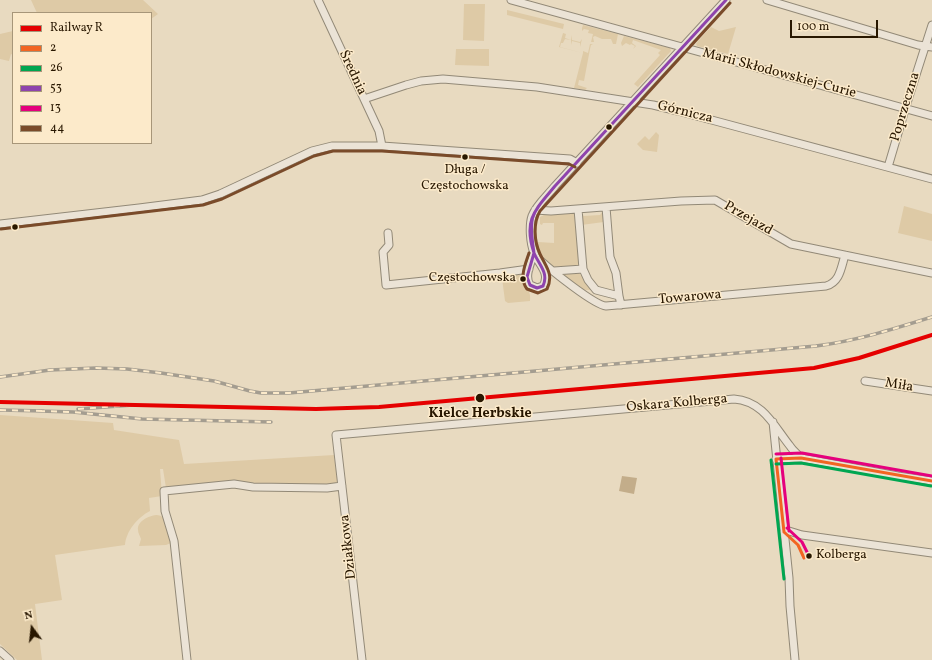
<!DOCTYPE html>
<html>
<head>
<meta charset="utf-8">
<style>
  body { margin:0 }
  #map { position:relative; width:932px; height:660px; overflow:hidden; background:#e8dac0; font-family:Vollkorn,serif }
  canvas { display:block }
  .legend { position:absolute; left:12px; top:12px; width:140px; height:132px; box-sizing:border-box; background:#fceaca; border:1px solid #a79679; margin:0; padding:5px 7px; list-style:none; font-size:12px; color:#281700 }
  .legend li { display:flex; align-items:center; gap:8px; height:20px }
  .legend b { width:20px; border:1px solid #a79679 }
  .north { position:absolute; left:12px; top:608px; width:40px; height:40px; -webkit-text-stroke:3px #fceaca; paint-order:stroke; rotate:345deg; font-size:11px; font-weight:700; line-height:16px; text-align:center; color:#281700 }
  .north::after { content:''; display:block; margin:auto; width:14px; height:18px; background:#281700; clip-path:polygon(50% 0,100% 100%,50% 72%,0 100%) }
  .scale { position:absolute; left:790px; top:20px; width:88px; height:18px; box-sizing:border-box; border:2px solid #281700; border-top:0; padding-left:5px; font-size:12px; line-height:14px; white-space:nowrap; color:#281700; -webkit-text-stroke:3px #fceaca; paint-order:stroke }
</style>
</head>
<body>
<div id="map">
<canvas width="932" height="660"></canvas>
<ul class="legend">
<li><b style="height:5px;background:#e50000"></b>Railway R</li>
<li><b style="height:5px;background:#f26522"></b>2</li>
<li><b style="height:5px;background:#00a651"></b>26</li>
<li><b style="height:5px;background:#8e44ad"></b>53</li>
<li><b style="height:5px;background:#e5007d"></b>13</li>
<li><b style="height:5px;background:#7a4b2a"></b>44</li>
</ul>
<div class="north">N</div>
<div class="scale">100 m</div>
</div>
<script>
const g = document.querySelector('canvas').getContext('2d');
g.lineJoin = 'round';
function fill(path, color) { g.fillStyle = color; g.fill(path, 'evenodd'); }
function strokePath(path, color, width, dash) { g.strokeStyle = color; g.lineWidth = width; g.lineCap = dash ? 'butt' : 'round'; g.setLineDash(dash || []); g.stroke(path); }
function label(font, color, halo, rows, align = 'center') {
  g.font = font + ' Vollkorn,serif'; g.lineWidth = 3; g.setLineDash([]); g.textBaseline = 'middle'; g.strokeStyle = halo; g.fillStyle = color; for (const [text, x, y, turn = 0] of rows) {
    g.save(); g.translate(x, y); g.rotate((+turn || 0) * Math.PI / 180); g.textAlign = isNaN(turn) ? turn : align; if (halo) g.strokeText(text, 0, 0); g.fillText(text, 0, 0); g.restore();
  }
}
fill(new Path2D(`
  M31,0h112l15,14 -7,5v-6h-114z
  M464,4h21l-1,37 -21,-1z
  M507,10l57,14 -1,5 -56,-14z
  M583,25l35,9 -2,10h-3l-2,-5h-9l-7,-3 -2,1 1,5h-3l2,-8 -5,-1 1,-3 -5,-1 -2,2v-3z
  M711,27l8,4 17,-4 -8,27 -31,-8 -1,-2 2,-3z
  M13,31v24l-2,-1 -2,7 -9,-2v-25z
  M563,33l3,1 -1,4 6,2 1,-5v5l8,2 2,-3 -2,8v-4l-8,-2 -1,4v-5l-6,-1 -2,4h-2l-1,4 23,6v-2l5,2 2,-9h3l-2,1 -1,4 -6,32 -5,-1 -1,5 9,3 -2,2 -11,-2 9,-35 -24,-6z
  M624,36l46,12 1,3 -33,36 -4,-3 26,-29 -2,-2 3,-3 -28,-10 -1,3 4,3 -3,3 2,-3 -4,-2 -1,1 -4,-2 -4,3 -1,-3z
  M456,49h33v17l-34,-1z
  M656,132l3,3 -2,17 -14,-2 -6,-6 8,-8 4,4z
  M904,206l28,8v27l-34,-8z
  M603,211l1,11 -23,3v-11l3,2 16,-1z
  M576,213l5,53 -26,3 -11,-8 -7,-16 1,-3 16,1v-20h-11l-1,2 -2,-1v-7l6,-3z
  M523,272c3,4 1,9 3,13 2,7 5,7 4,16l-22,2 -3,-2 -3,-23 5,-3z
  M578,272l13,15 -1,3h-8l-22,-17z
  M0,415l113,8 1,7 65,10 5,24 150,-9 4,29 -13,2 -90,-4 -69,6 -3,-19h-3l2,27 -13,2 1,13c-12,6 -24,20 -25,34l-70,10 7,45 -27,4 7,56h-25l-17,-16z
  M156,515c13,0 13,19 15,28l-5,2 -27,1 2,-7c-1,-3 -3,-6 -3,-9 -1,-9 11,-14 18,-15z`), '#decaa6');
fill(new Path2D(`
  M622,476l15,2 -3,16 -15,-3z`), '#c3ad8a');
const minor = new Path2D(`
  M318,0l61,131 3,15
  M511,0l421,116
  M767,0l151,45 14,2
  M364,99l42,-14 15,-4 22,-2 94,8 116,18 25,6 254,68
  M888,167l19,-64 25,-78
  M606,207l4,50 6,16 3,23
  M578,209l5,60 5,11 8,10 23,6 2,9
  M535,210l16,1 130,-10 34,-1 76,44 141,29
  M0,224l139,-16 63,-8 18,-6 92,-43 20,-5h50l188,13 7,4
  M388,233l1,12 -6,7 3,33 114,-12 29,-4
  M534,253c-3,10 -10,23 -4,32l7,3 6,-2c8,-13 -5,-22 -9,-33 -4,-10 -5,-28 -2,-37 4,-11 16,-21 23,-30l171,-186
  M541,261c10,9 53,44 65,45l220,-20c14,-4 15,-18 19,-31
  M554,271l29,-2
  M865,381l67,10
  M773,422l16,156 1,28 5,54
  M776,459l25,-1 97,18 34,5
  M784,532l5,-1 13,4 130,18
  M0,651l10,9
  M187,660l-13,-119 -9,-30 -1,-20 70,-7 19,3 74,1 15,-2
  M362,660c-9,-75 -18,-150 -26,-225l398,-36c29,2 40,27 56,47 3,5 8,8 11,12`);
strokePath(minor, '#928977', 9);
strokePath(minor, '#ebe3d6', 7);
const rail = new Path2D(`
  M0,377l50,-7 46,-2 31,1 34,4 53,8 36,10 11,2h28l527,-47c40,-5 78,-17 116,-29
  M78,409l55,-4
  M0,410l44,1
  M39,411l34,1 69,7 129,3`);
strokePath(rail, '#a49d90', 3.5);
strokePath(rail, '#fceaca', 2, [6]);
strokePath(new Path2D(`
  M776,459l25,-1 131,23
  M776,459l8,73
  M784,532l14,13 6,13`), '#f26522', 3);
strokePath(new Path2D(`
  M771,460l13,119
  M776,464l25,-1 130,23`), '#00a651', 3);
strokePath(new Path2D(`
  M555,186l171,-186
  M534,253c5,12 15,20 9,33l-6,2 -7,-3 -3,-8z
  M534,253c-11,-33 1,-43 21,-67
  M534,253c-6,-39 -3,-38 21,-67`), '#8e44ad', 3);
strokePath(new Path2D(`
  M776,454l26,-1 130,23
  M781,458l8,73
  M787,528l15,14 7,14`), '#e5007d', 3);
strokePath(new Path2D(`
  M1,229l202,-24 19,-6 92,-43 19,-5h49l187,13 6,3
  M529,253c-4,12 -10,25 -2,36l11,4 9,-4c7,-15 -1,-22 -7,-35 -6,-13 -7,-31 0,-43l190,-208`), '#7a4b2a', 3);
strokePath(new Path2D(`
  M0,402l316,7 63,-2 435,-39 45,-10 73,-23`), '#e50000', 4);
for (const [x, y, r, color] of [
  [609,127,3.5,"#281700"],
  [465,157,3.5,"#281700"],
  [15,227,3.5,"#281700"],
  [523,279,3.5,"#281700"],
  [480,398,5,"#281700"],
  [809,556,3.5,"#281700"]
]) { const dot = new Path2D(); dot.arc(x, y, r, 0, 2 * Math.PI); g.fillStyle = color; g.fill(dot); strokePath(dot, '#fceaca', 1.5); }
label('13px', '#281700', '#fceaca', [
  ["Długa /",465,171],
  ["Częstochowska",465,187],
  ["Częstochowska",516,279,"right"],
  ["Kolberga",816,556,"left"]
]);
label('14px', '#281700', '#fceaca', [
  ["Średnia",352,73,65],
  ["Marii Skłodowskiej-Curie",779,74,15],
  ["Poprzeczna",906,107,-73],
  ["Górnicza",685,113,14],
  ["Przejazd",748,219,30],
  ["Towarowa",690,298,-5],
  ["Miła",899,386,9],
  ["Oskara Kolberga",677,404,-5],
  ["Działkowa",349,547,-96]
]);
label('bold 14px', '#281700', '#fceaca', [
  ["Kielce Herbskie",480,414]
]);
</script>
</body>
</html>
